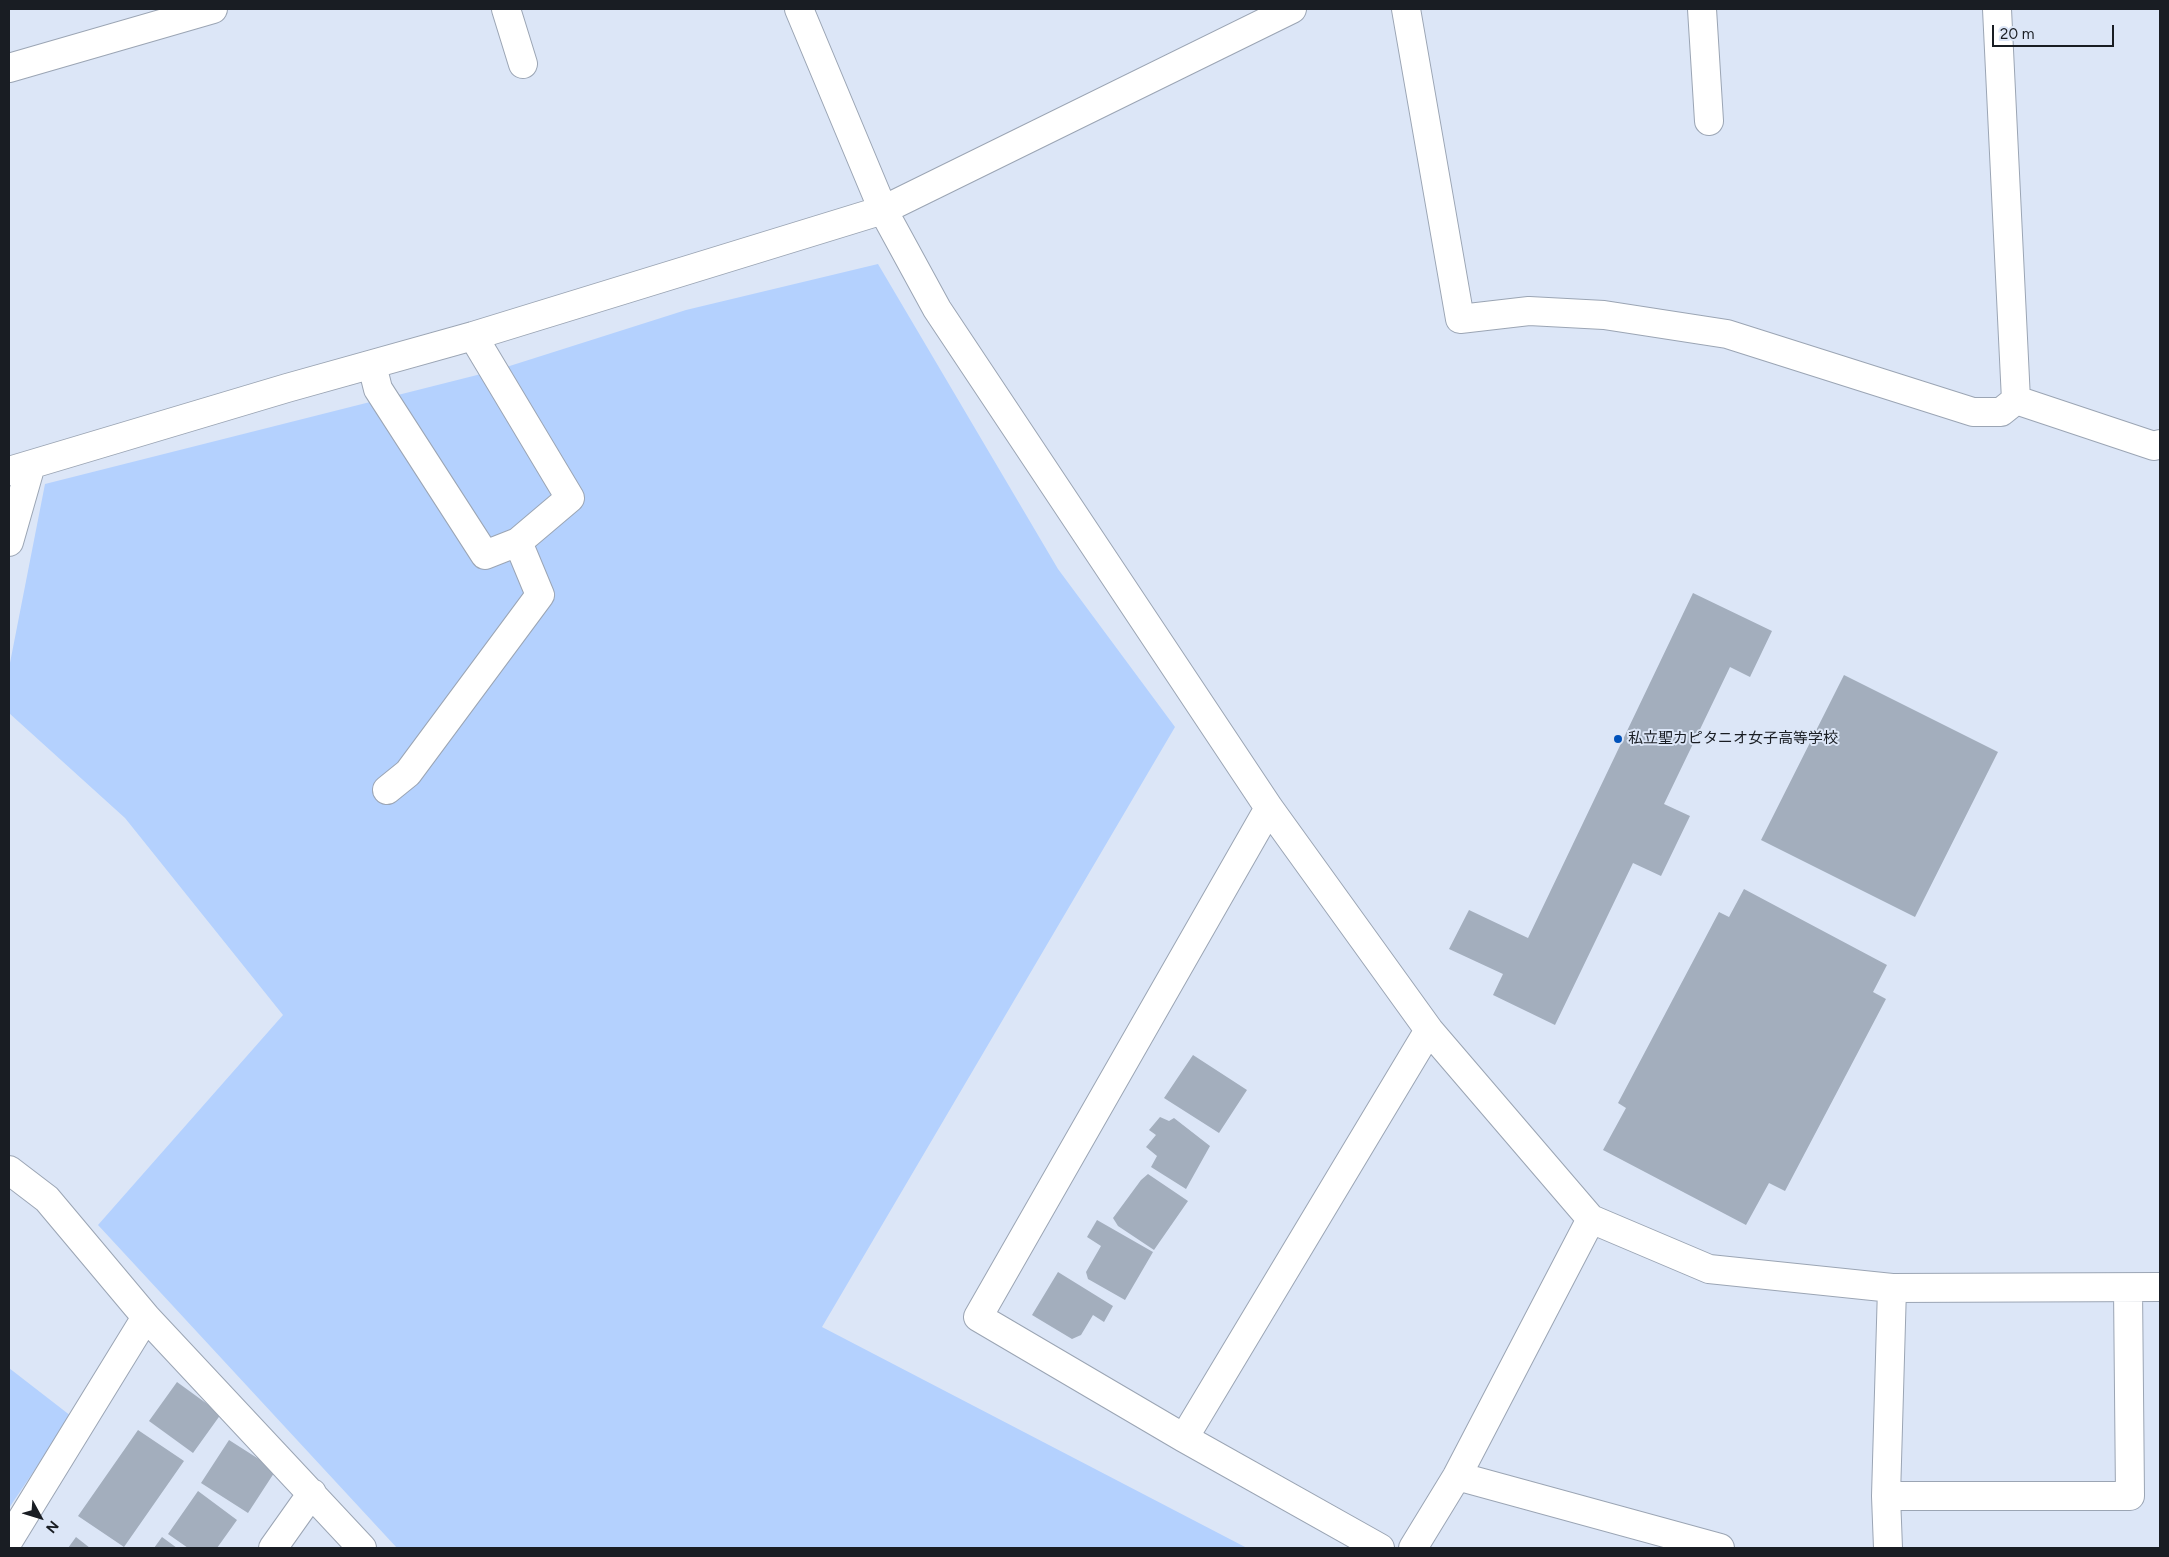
<!DOCTYPE html>
<html>
<head>
<meta charset="utf-8">
<style>
  body { margin:0 }
  #map { position:relative; width:2169px; height:1557px; overflow:hidden; background:#dce6f7; font-family:Figtree,sans-serif }
  canvas { display:block }
  .frame { position:absolute; inset:0; border:10px solid #191d23; pointer-events:none }
  .north { position:absolute; left:15px; top:1492px; width:50px; height:50px; -webkit-text-stroke:4px #dce6f7; paint-order:stroke; rotate:129deg; font-size:14px; font-weight:700; line-height:20px; text-align:center; color:#191d23 }
  .north::after { content:''; display:block; margin:auto; width:18px; height:22px; background:#191d23; clip-path:polygon(50% 0,100% 100%,50% 72%,0 100%) }
  .scale { position:absolute; left:1992px; top:25px; width:122px; height:22px; box-sizing:border-box; border:2px solid #191d23; border-top:0; padding-left:6px; font-size:15px; line-height:18px; white-space:nowrap; color:#191d23; -webkit-text-stroke:4px #dce6f7; paint-order:stroke }
</style>
</head>
<body>
<div id="map">
<canvas width="2169" height="1557"></canvas>
<div class="frame"></div>
<div class="north">N</div>
<div class="scale">20 m</div>
</div>
<script>
const g = document.querySelector('canvas').getContext('2d');
g.lineJoin = 'round';
function fill(path, color) { g.fillStyle = color; g.fill(path, 'evenodd'); }
function strokePath(path, color, width, dash) { g.strokeStyle = color; g.lineWidth = width; g.lineCap = dash ? 'butt' : 'round'; g.setLineDash(dash || []); g.stroke(path); }
function label(font, color, halo, rows, align = 'center') {
  g.font = font + ' Figtree,"Noto Sans JP",sans-serif'; g.lineWidth = 4; g.setLineDash([]); g.textBaseline = 'middle'; g.strokeStyle = halo; g.fillStyle = color; for (const [text, x, y, turn = 0] of rows) {
    g.save(); g.translate(x, y); g.rotate((+turn || 0) * Math.PI / 180); g.textAlign = isNaN(turn) ? turn : align; if (halo) g.strokeText(text, 0, 0); g.fillText(text, 0, 0); g.restore();
  }
}
fill(new Path2D(`
  M878,264l180,305 117,158 -353,600 425,221h-850l-299,-323 185,-210 -158,-197 -116,-105v-45l36,-184 452,-114 189,-60z
  M9,1368l62,48 -62,92z`), '#b4d1fe');
fill(new Path2D(`
  M1693,593l79,38 -22,46 -20,-10 -66,137 26,12 -29,60 -28,-13 -78,162 -62,-30 10,-21 -54,-25 20,-39 59,28z
  M1844,675l154,77 -83,165 -154,-77z
  M1744,889l143,76 -14,27 13,7 -101,192 -16,-8 -23,42 -143,-75 23,-42 -8,-5 101,-191 10,5z
  M1193,1055l54,35 -28,43 -55,-35z
  M1160,1117l9,4 5,-3 36,28 -24,43 -35,-22 6,-11 -11,-9 10,-12 -7,-5z
  M1148,1174l40,27 -34,49 -36,-24 -5,-8 28,-38z
  M1097,1220l56,32 -28,48 -37,-21 -2,-7 15,-26 -14,-9z
  M1058,1272l55,34 -9,16 -11,-7 -12,20 -9,4 -40,-24z
  M177,1382l44,32 -28,39 -44,-32z
  M138,1430l46,31 -60,86 -46,-31z
  M229,1440l47,30 -28,43 -47,-30z
  M198,1491l39,29 -20,28h-29l-20,-14z
  M76,1537l14,11h-22z
  M162,1537l15,11h-23z`), '#a3aebd');
const street = new Path2D(`
  M506,9l17,55
  M799,9l84,201 409,-201
  M1406,9l54,310 69,-8 75,4 123,19 246,78h28l15,-12 138,46 6,-2
  M1702,9l7,112
  M1997,9l19,391
  M9,68l204,-59
  M372,365l6,24 107,166 33,-13 52,-44 -97,-162
  M9,471l278,-83 186,-52 410,-126 54,99 332,499 160,222 162,189 118,50 183,19 268,-1
  M9,542l22,-77
  M387,790l21,-17 132,-178 -22,-53
  M1269,808l-291,509 206,121 196,110
  M9,1170l38,29 99,118 216,231
  M1184,1438l245,-408
  M1457,1476l263,72
  M1886,1496h244l-2,-208
  M9,1540l137,-223
  M273,1548l39,-55
  M1413,1548l44,-72 134,-257
  M1888,1548l-2,-52 6,-208`);
strokePath(street, '#9ba5b4', 30);
strokePath(street, '#fff', 28);
for (const [x, y, r, color] of [
  [1618,739,5,"#0052bb"]
]) { const dot = new Path2D(); dot.arc(x, y, r, 0, 2 * Math.PI); g.fillStyle = color; g.fill(dot); strokePath(dot, '#dce6f7', 2); }
label('15px', '#191d23', '#dce6f7', [
  ["私立聖カピタニオ女子高等学校",1628,739]
], 'left');
</script>
</body>
</html>
